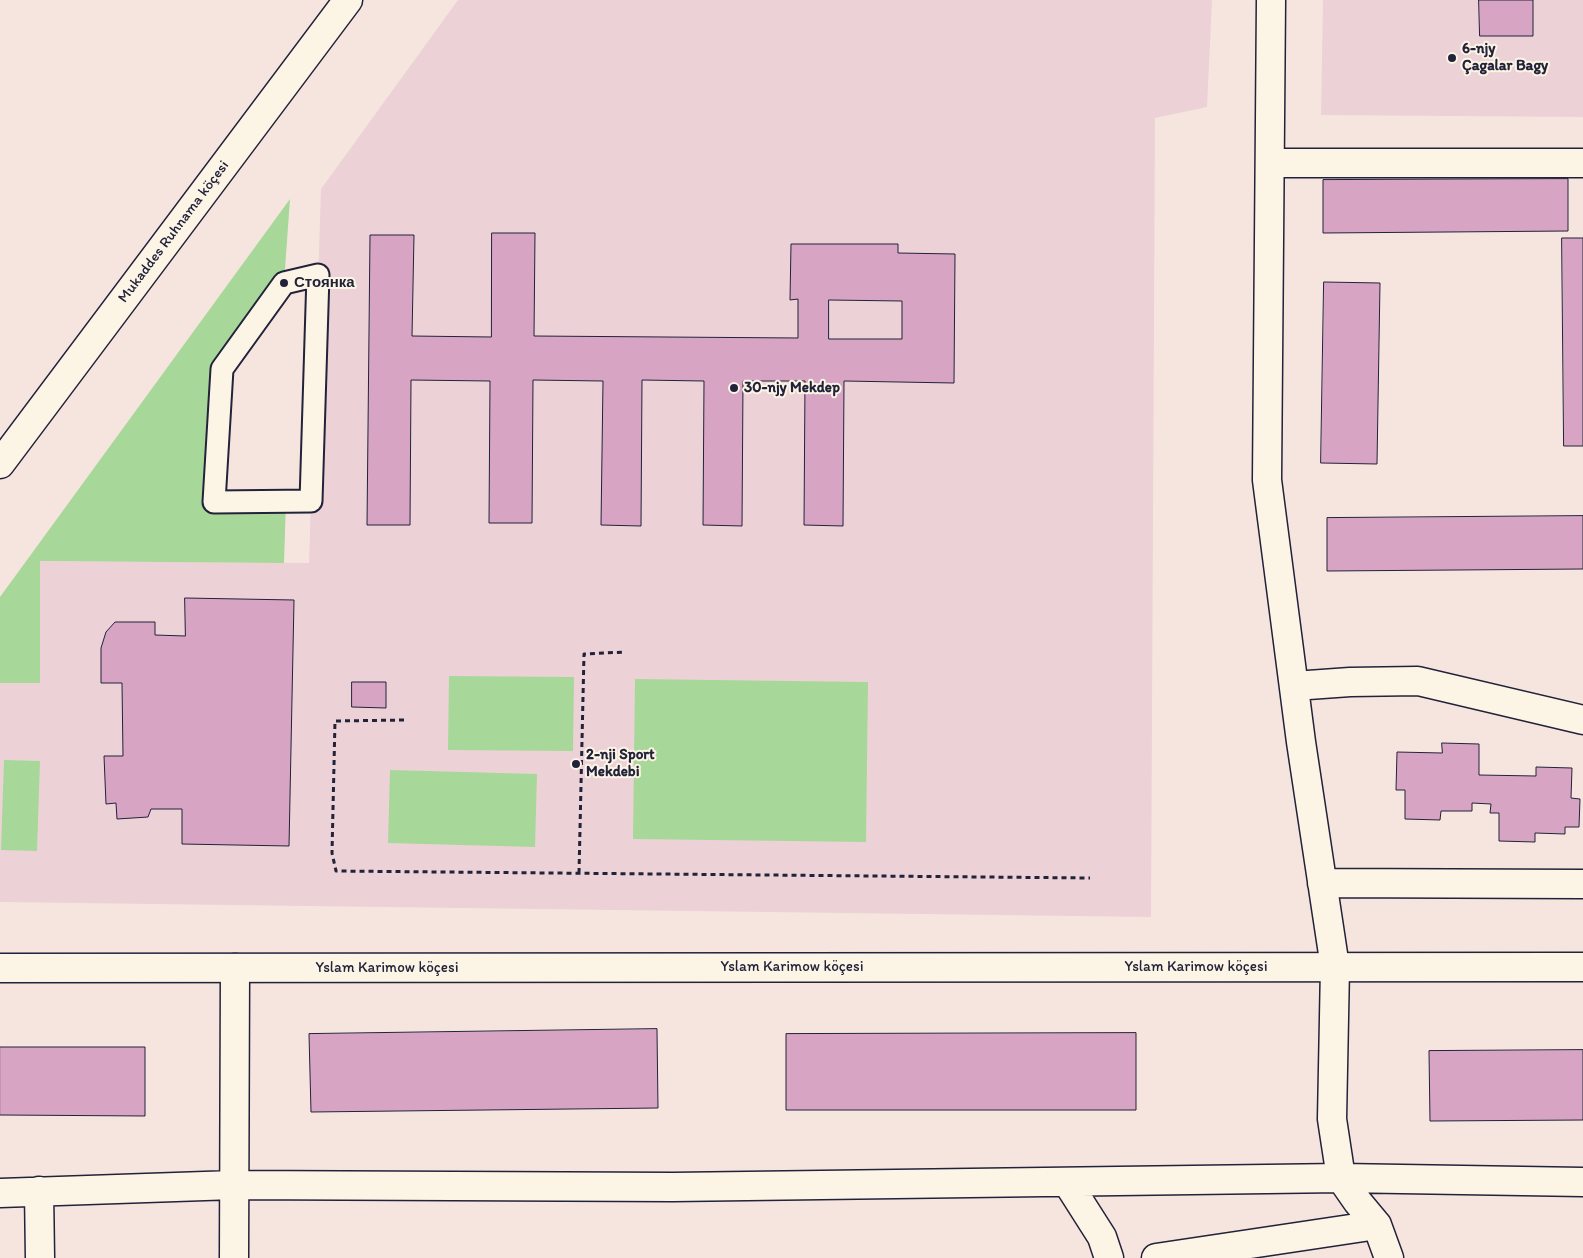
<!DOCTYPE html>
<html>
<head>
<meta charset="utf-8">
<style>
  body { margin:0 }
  canvas { display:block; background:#f5e5de }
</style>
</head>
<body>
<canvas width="1583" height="1258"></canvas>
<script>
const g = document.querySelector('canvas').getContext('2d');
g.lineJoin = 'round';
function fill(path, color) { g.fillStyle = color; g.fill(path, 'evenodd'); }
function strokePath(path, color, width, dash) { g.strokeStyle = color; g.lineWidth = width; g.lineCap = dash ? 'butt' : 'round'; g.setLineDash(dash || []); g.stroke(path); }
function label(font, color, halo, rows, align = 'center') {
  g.font = font + ' Itim,sans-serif'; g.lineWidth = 4; g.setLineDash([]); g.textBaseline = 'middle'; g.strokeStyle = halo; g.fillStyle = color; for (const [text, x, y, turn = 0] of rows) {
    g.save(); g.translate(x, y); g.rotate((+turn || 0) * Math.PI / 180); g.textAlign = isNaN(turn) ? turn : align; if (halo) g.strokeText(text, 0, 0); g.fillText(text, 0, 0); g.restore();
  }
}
fill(new Path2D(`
  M458,0h754l-5,107 -52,11 -4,799 -1151,-15v-305l27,-36 282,2 12,-374z
  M1323,0h260v117l-262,-2z`), '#ecd2d6');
fill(new Path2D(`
  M290,199l-6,84 -62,86 -8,133 72,-1 -2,62 -244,-2v122h-40v-86z
  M449,676l125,1 -1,74 -125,-1z
  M635,679l233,3 -2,160 -233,-3z
  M4,760l36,1 -3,90 -36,-1z
  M390,770l147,4 -2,73 -147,-4z`), '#a7d899');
const building = new Path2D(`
  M1479,0h54v36h-53z
  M1568,179v52l-245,2v-53z
  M492,233h43l-1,103 264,2v-39l-8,1 1,-56h107v9l57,1 -1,129 -110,-2 -1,145 -39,-1 1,-144h-62l-1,145 -39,-1 1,-144 -62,-1 -1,146 -40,-1 2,-144 -70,-1 -1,143h-43l1,-142 -79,-1 -1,145h-43l3,-290h44l-2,101 79,1zM829,300l73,1v38h-73z
  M1562,238h21v208h-19z
  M1324,282l56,1 -3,181 -56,-1z
  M1583,516v53l-256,2v-53z
  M185,598l109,2 -5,246 -107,-2v-35h-31l-3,8 -31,2 -1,-16 -10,1 -2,-48h19l-1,-73h-21v-35l5,-16 9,-10h40v13l30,1z
  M352,682h34v26l-34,-1z
  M1442,743l37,1v31l57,1v-9l36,1 -1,30 9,1 -1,28h-14v7l-30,-1v9l-36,-1v-28h-9l1,-9 -19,-1v8h-31l-1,9 -35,-1v-29h-9l1,-38 45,1z
  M657,1029l1,79 -347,4 -2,-78z
  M1136,1033v77h-350v-76z
  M0,1047h145v69l-145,-1z
  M1583,1050v70l-153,1 -1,-70z`);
fill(building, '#d7a5c3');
strokePath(building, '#22223b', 1);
const pedestrian = new Path2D(`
  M318,275l-7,226 -97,1 8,-133 62,-86z`);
const minor = new Path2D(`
  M1271,0l-4,480 34,262 34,225 -3,152 9,59 16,23 20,24 12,33
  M1270,163h313
  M1294,686l56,-4 68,-1 165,39
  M1322,883l261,1
  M1067,1182l35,55 7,21
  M39,1191l1,67
  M0,1193l234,-8 439,2 668,-9 242,4
  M234,1258l1,-290
  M1156,1258l221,-33`);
const tertiary = new Path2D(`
  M0,464l348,-464
  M0,968l1583,-1`);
strokePath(pedestrian, '#22223b', 25);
strokePath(minor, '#22223b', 31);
strokePath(tertiary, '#22223b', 31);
strokePath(new Path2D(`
  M404,720l-69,1 -3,132 4,18 754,7
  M579,873l5,-219 41,-2`), '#22223b', 3, [5, 4]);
strokePath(pedestrian, '#fcf5e5', 21);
strokePath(minor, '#fcf5e5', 28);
strokePath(tertiary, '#fcf5e5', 28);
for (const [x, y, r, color] of [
  [1452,58,5,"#22223b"],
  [284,283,5,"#22223b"],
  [734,388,5,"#22223b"],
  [576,764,5,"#22223b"]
]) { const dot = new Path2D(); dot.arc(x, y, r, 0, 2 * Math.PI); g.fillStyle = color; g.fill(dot); strokePath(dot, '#fcf5e5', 2); }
label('bold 15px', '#22223b', '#fcf5e5', [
  ["6-njy",1462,49],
  ["Çagalar Bagy",1462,66],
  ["Стоянка",294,283],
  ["30-njy Mekdep",744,388],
  ["2-nji Sport",586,755],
  ["Mekdebi",586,772]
], 'left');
label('15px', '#22223b', '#fcf5e5', [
  ["Mukaddes Ruhnama köçesi",174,232,-53],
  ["Yslam Karimow köçesi",792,967],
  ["Yslam Karimow köçesi",1196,967],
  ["Yslam Karimow köçesi",387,968]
]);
</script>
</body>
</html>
